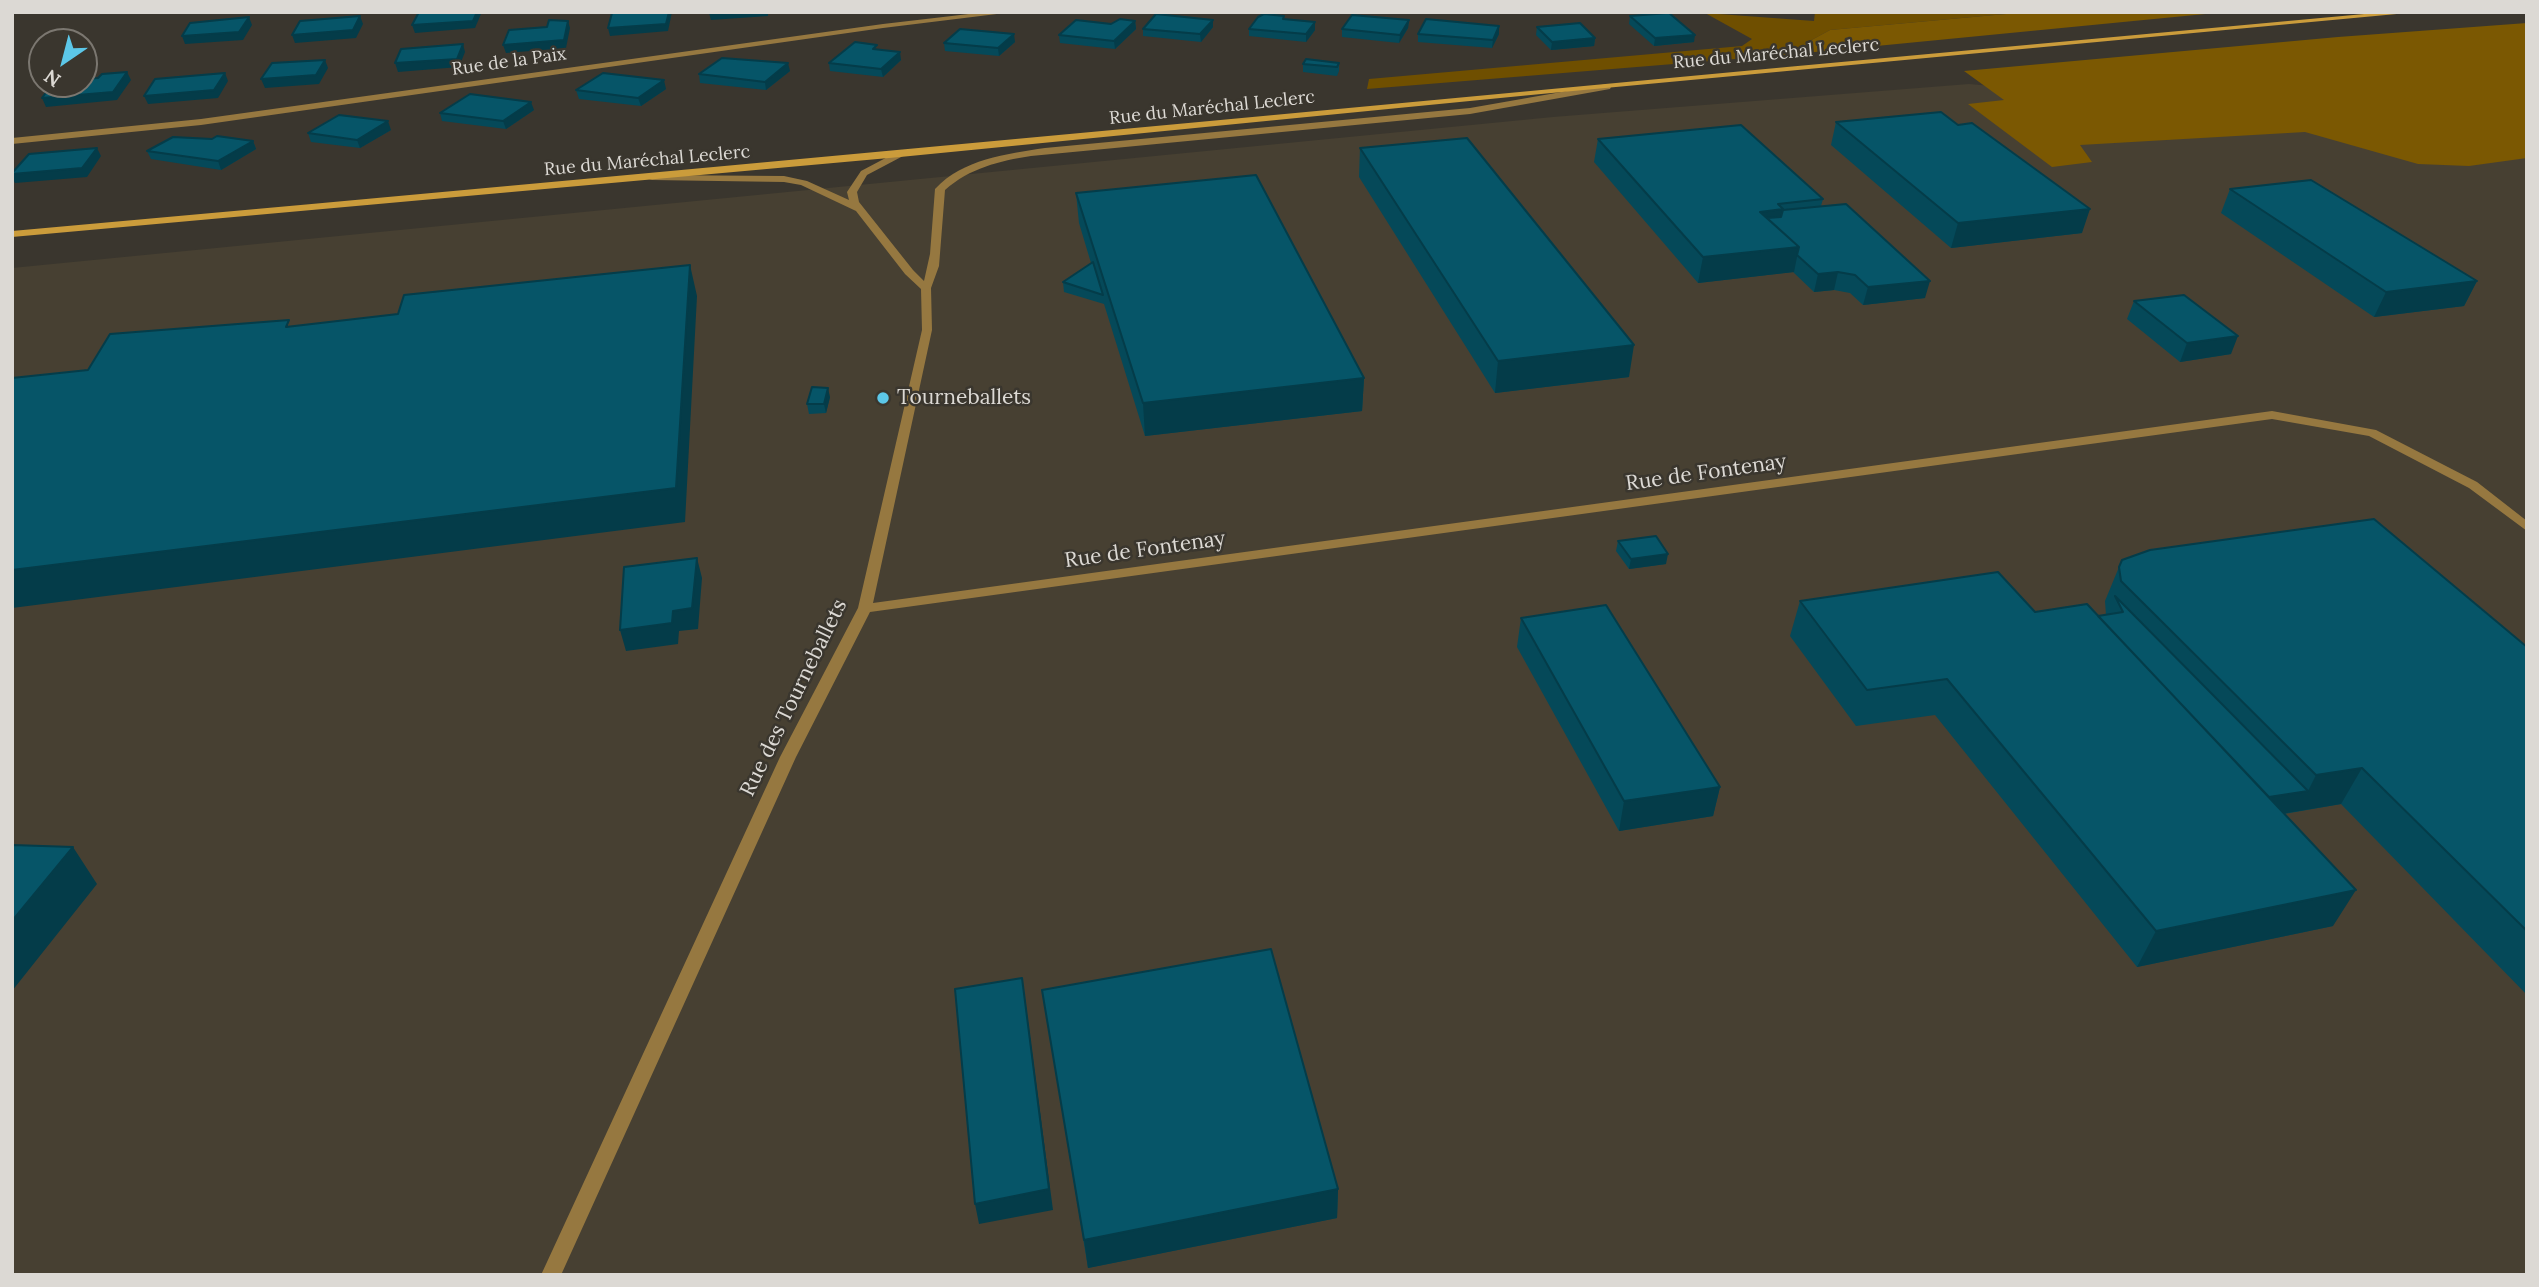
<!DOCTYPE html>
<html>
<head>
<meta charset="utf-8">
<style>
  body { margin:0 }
  #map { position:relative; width:2539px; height:1287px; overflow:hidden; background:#3a362e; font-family:Lora,serif }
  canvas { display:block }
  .frame { position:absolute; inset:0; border:14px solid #dcd9d4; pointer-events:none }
  .north { position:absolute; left:28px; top:28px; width:70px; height:70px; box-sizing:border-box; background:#3a362e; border:2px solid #7b7770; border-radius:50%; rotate:215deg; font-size:19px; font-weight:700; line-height:28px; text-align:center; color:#dcd9d4 }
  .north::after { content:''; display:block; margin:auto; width:24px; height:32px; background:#5cc7e8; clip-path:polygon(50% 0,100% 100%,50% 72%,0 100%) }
</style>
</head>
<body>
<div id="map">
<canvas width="2539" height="1287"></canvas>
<div class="frame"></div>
<div class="north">N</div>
</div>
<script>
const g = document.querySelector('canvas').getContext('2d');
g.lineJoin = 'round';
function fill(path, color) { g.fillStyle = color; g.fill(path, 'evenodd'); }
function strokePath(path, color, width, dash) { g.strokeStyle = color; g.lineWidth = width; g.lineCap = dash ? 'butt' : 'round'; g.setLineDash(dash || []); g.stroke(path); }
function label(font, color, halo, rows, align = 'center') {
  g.font = font + ' Lora,serif'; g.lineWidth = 5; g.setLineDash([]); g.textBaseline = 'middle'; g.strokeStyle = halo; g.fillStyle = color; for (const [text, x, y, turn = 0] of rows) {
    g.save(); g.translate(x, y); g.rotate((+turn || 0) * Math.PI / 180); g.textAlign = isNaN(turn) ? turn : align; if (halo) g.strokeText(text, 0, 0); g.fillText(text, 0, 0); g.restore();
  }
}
fill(new Path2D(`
  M1969,84l558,50v1141h-2515v-1007l1541,-151z`), '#474032');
fill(new Path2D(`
  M1815,12h213l-198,18 -46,25 -417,34 2,-10 373,-33 10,-7 -47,-26 109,8z`), '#6f4f00');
fill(new Path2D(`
  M2028,12h198l-442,43 46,-25z
  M2527,23v135l-58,8 -51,-2 -113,-32 -225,13 12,17 -40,5 -84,-63 36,-4 -40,-29 374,-34z`), '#7b5802');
fill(new Path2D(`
  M986,12h27l-130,16 -682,97 -189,19v-6l189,-19 682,-95z
  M1546,12h35l-4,2h-27z
  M1607,84l4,3 -1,2 -140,25 -439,42c-32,5 -61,12 -86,34l-6,76 -8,22 1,42 -59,273 1399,-192 104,19 101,52 50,39v10l-58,-43 -100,-52 -97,-17 -1402,193 -74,145 -235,518h-20l239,-518 78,-149 64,-278 -1,-41 -16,-15 -49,-63 -55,-26 -17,-3 -132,-2 -3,-1v-4l135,1 23,5 42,19 -2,-8 14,-21 36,-19h6v4l-36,19 -10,17 2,10 54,68 11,11 6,-27 5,-65c28,-30 71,-35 110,-41l425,-40z`), '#967840');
fill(new Path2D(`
  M2386,12h32l-877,82 -641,63 -888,80v-6c792,-71 1582,-147 2374,-219z`), '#cb9c3b');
fill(new Path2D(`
  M1630,16l64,26 -40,4 -25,-22z
  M1284,19l31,3v8l-9,12 -57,-6v-7z
  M1409,20l-1,8 -9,15 -57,-6v-8z
  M1135,21l1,8 -21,20 -55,-6 -1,-8 52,-11z
  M1213,27l-12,15 -58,-6v-7z
  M1537,27l58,11 -1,8 -43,4 -15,-15z
  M1418,34h81l-7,14 -74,-6z
  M1015,42l-16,14 -54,-5 -1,-8z
  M877,49l24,11 -18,17 -53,-6 -1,-8z
  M1339,63v8l-2,5 -34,-4v-8z
  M790,71l-24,19 -66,-7 -1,-9z
  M666,89l-25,17 -62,-7 -3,-9z
  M534,110l-28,19 -64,-8 -2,-8z
  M1836,122l246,111 -131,15 -120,-103z
  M391,130l-31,18 -49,-6 -3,-9z
  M1598,139l225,60 -2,7 104,92 -62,7 -13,-12 -16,-3 -20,2 -21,-20 -95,11 -104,-121z
  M253,141l3,8 -35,21 -70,-11 -4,-8z
  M1360,148l269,229 -134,16 -136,-216z
  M2230,189l247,92 -13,25 -90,11 -153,-104z
  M1076,193l288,185 -2,33 -217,25 -41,-132 -40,-12 -1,-10 28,-19 -12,-40z
  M2134,301l97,53 -51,8 -53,-43z
  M830,397l-4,16 -17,1 -2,-10z
  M1618,541l48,23 -37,5 -13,-18z
  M2119,567l408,80v348l-186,-191 -57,10 49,112 -196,41 -202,-252 -79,11 -66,-90 10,-35 298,15 8,-1 -1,-14z
  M1521,618l199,169 -7,29 -94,15 -102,-184z
  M1042,990l296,199 -1,29 -249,50z`), '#054959');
fill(new Path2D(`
  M477,12h4v2l-6,14 -60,5 -3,-8z
  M669,12h3l-4,19 -58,5 -2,-8z
  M717,12h51v4l-57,4 -2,-7z
  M360,16l3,8 -7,14 -61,5 -3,-8z
  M249,17l3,8 -9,15 -58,4 -3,-8z
  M1213,20v7l-12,15 -1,-8z
  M1409,20l-1,8 -9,15 1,-8z
  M568,21l2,7 -4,20 -60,5 -3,-8z
  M1135,21l1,8 -21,20 -1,-8z
  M1315,22v8l-9,12v-8z
  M1499,26v8l-7,14 1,-8z
  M1014,34l1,8 -16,14 -1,-8z
  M1695,35l-1,7 -40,4 1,-8z
  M1595,38l-1,8 -43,4 1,-8z
  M463,44l2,8 -6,15 -61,5 -3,-9z
  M900,52l1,8 -18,17 -2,-8z
  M325,60l3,8 -9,16 -54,4 -4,-9z
  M788,63l2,8 -24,19 -1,-8z
  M127,72l4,8 -14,20 -71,7 -4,-9z
  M225,73l3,8 -10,17 -70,6 -4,-8z
  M664,80l2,9 -25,17 -3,-8z
  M531,102l3,8 -28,19 -3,-8z
  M388,121l3,9 -31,18 -3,-8z
  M253,141l3,8 -35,21 -3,-9z
  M97,148l4,8 -14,21 -72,6 -3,-6v-3z
  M1783,209l-5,25 -18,-22z
  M2090,209l-8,24 -131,15 7,-25z
  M1799,247l-5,25 -96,11 5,-26z
  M690,265l7,31 -12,226 -673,86v-38z
  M1838,272l-4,18 -20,2 4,-18z
  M1930,281l-5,17 -62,7 5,-18z
  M2477,281l-13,25 -90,11 12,-25z
  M2238,336l-7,18 -51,8 7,-19z
  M1634,345l-5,32 -134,16 3,-32z
  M1364,378l-2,33 -217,25 -2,-33z
  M828,388l2,9 -4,16 -2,-9z
  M1668,554l-2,10 -37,5 2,-10z
  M697,558l5,20 -4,51 -19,2 -1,13 -52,7 -6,-21z
  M2362,768l-21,36 -102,17 11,-20 58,-10 8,-16z
  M1720,787l-7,29 -94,15 5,-30z
  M73,847l24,37 -85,107v-70z
  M2356,890l-23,36 -196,41 19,-36z
  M1025,999l28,211 -74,14 -4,-20z
  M1338,1189l-1,29 -249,50 -4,-28z`), '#043c49');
const building = new Path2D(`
  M419,12h58l-4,9 -61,4z
  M625,12h44l-3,12 -58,4 4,-15z
  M1669,13l26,22 -40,3 -25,-22z
  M1156,14l57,6 -13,14 -57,-5z
  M1264,14l20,2 -1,3 32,3 -9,12 -57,-5 9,-12z
  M1352,15l57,5 -9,15 -58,-6z
  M360,16l-7,14 -61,5 8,-14z
  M249,17l-10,15 -57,4 8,-13z
  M1120,19l15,2 -21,20 -55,-6 17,-15 35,4z
  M1426,19l73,7 -6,14 -75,-6z
  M549,20l19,1 -4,19 -61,5 6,-15 38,-3z
  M1580,23l15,15 -43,4 -15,-15z
  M960,29l54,5 -16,14 -54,-5z
  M855,42l22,3 -4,4 27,3 -19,17 -52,-6z
  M463,44l-6,15 -62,4 6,-14z
  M722,58l66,5 -23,19 -66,-8z
  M1306,59l33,4 -2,4 -34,-3z
  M325,60l-9,15 -55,4 11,-16z
  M127,72l-14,20 -71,6 10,-14h32v-5l14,-1 4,-4z
  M225,73l-11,17 -70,6 11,-17z
  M603,73l61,7 -26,18 -62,-8z
  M470,94l61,8 -28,19 -63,-8z
  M1941,112l17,13 14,-2 118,86 -132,14 -122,-101z
  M339,115l49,6 -31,19 -49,-7z
  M1741,125l82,74 -45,5 5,5 -23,3 39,35 -96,10 -105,-118z
  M217,136l36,5 -35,20 -71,-10 26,-14 39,2z
  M1467,138l167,207 -136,16 -138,-213z
  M97,148l-15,20 -70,6v-1l17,-19z
  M1256,175l108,203 -221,25 -67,-210z
  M2311,180l166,101 -91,11 -156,-103z
  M1846,204l84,77 -62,6 -13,-12 -17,-3 -20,2 -21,-19 2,-8 -32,-29 14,-1 2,-7z
  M1093,262l10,33 -40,-13z
  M690,265l-14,223 -664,82v-192l76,-8 22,-36 179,-14 -3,7 112,-13 6,-19z
  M2184,295l54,41 -51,7 -53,-42z
  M812,387l16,1 -4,16h-17z
  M2374,519l153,128v284l-165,-163 -46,7 -195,-194 -2,-14 3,-7 28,-10z
  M1656,536l12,18 -37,5 -13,-18z
  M697,558l-5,50 -19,3 -1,12 -52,7 4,-63z
  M1998,572l37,40 52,-8 269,286 -200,41 -209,-252 -80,11 -67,-89z
  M2115,596l193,195 -39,6 -171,-181 25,-4z
  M1606,605l114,182 -96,14 -103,-183z
  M12,845l61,2 -61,74z
  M1271,949l67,240 -254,51 -42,-250z
  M1022,978l27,211 -74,15 -20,-215z`);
fill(building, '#065568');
strokePath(building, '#043c49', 2);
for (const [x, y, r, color] of [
  [883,398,7,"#5cc7e8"]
]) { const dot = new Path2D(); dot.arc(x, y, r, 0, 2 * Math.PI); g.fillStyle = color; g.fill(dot); strokePath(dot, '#3a362e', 2.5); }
label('18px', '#dcd9d4', '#3a362e', [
  ["Rue du Maréchal Leclerc",1776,54,-5],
  ["Rue de la Paix",509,62,-8],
  ["Rue du Maréchal Leclerc",1212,108,-6],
  ["Rue du Maréchal Leclerc",647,161,-5]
]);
label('21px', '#dcd9d4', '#3a362e', [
  ["Tourneballets",897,398]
], 'left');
label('21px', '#dcd9d4', '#3a362e', [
  ["Rue de Fontenay",1706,473,-8],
  ["Rue de Fontenay",1145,550,-8],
  ["Rue des Tourneballets",794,698,-64]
]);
</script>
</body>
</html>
